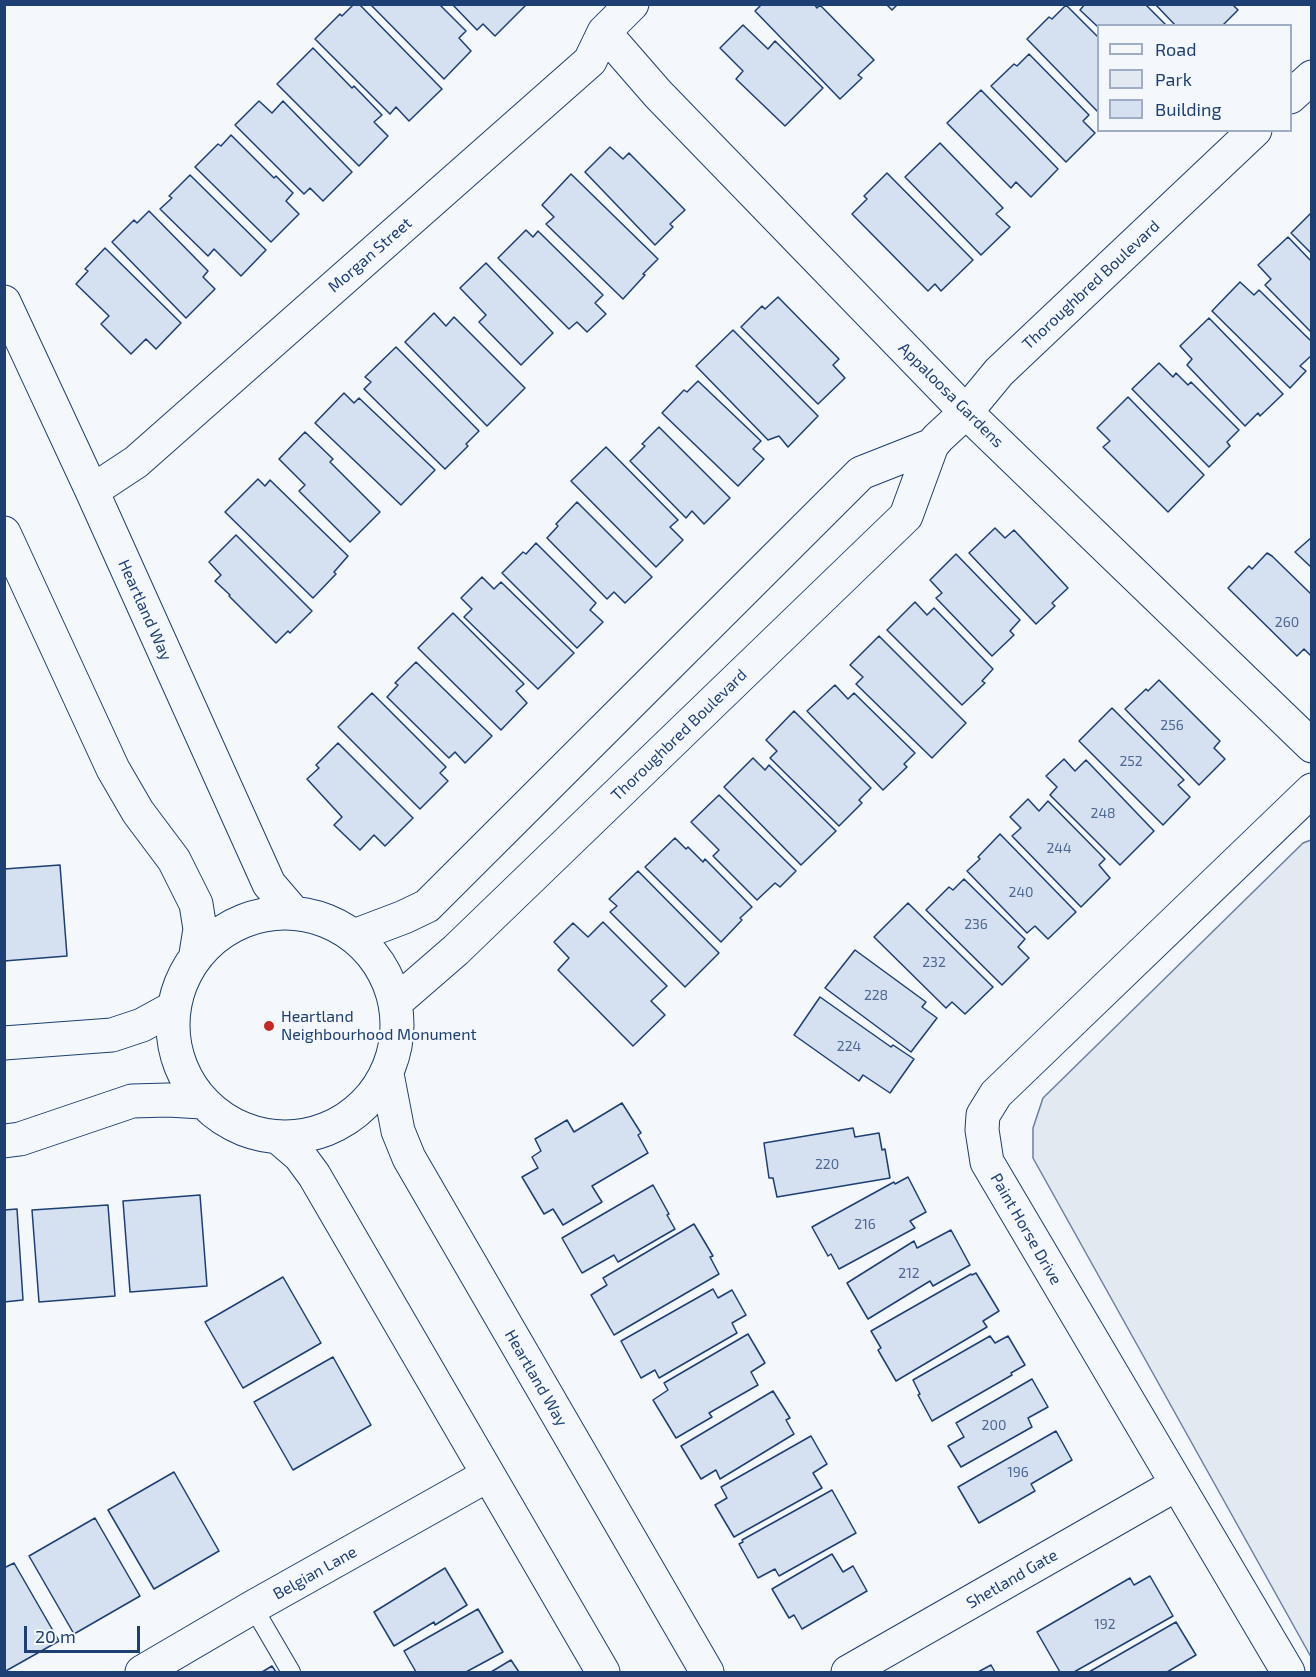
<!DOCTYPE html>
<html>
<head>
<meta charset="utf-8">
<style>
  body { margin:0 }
  #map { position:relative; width:1316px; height:1677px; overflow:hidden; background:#f4f7fb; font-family:"Exo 2",sans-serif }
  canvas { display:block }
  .frame { position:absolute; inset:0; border:6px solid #1d3f73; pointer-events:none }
  .legend { position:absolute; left:1097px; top:24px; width:195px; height:108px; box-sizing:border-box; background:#f4f7fb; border:2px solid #9eadc5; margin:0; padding:8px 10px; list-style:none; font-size:18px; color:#1d3f73 }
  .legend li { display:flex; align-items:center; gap:12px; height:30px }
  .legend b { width:30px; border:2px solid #9eadc5 }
  .scale { position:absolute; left:24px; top:1626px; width:116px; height:27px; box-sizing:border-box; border:3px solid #1d3f73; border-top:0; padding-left:8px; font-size:18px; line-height:21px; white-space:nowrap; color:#1d3f73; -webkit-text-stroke:4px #f4f7fb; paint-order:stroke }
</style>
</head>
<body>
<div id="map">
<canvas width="1316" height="1677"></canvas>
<div class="frame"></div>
<ul class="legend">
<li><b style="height:8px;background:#f4f7fb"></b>Road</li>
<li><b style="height:16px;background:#e3e9f0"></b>Park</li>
<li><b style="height:16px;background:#d5e0f0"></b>Building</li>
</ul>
<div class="scale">20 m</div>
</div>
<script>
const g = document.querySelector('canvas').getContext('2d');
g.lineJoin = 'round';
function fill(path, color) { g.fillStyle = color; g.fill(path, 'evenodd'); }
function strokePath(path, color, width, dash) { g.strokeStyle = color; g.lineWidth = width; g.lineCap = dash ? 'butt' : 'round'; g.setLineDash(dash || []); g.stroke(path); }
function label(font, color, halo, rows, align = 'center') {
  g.font = font + ' "Exo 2",sans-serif'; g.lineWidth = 4.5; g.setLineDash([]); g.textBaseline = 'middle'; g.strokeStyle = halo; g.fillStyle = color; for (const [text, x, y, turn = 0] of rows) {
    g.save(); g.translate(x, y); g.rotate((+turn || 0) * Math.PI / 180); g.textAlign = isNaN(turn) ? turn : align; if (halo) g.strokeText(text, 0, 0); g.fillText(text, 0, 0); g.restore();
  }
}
const green = new Path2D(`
  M1311,840v817l-278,-499v-30l10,-30 260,-255z`);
fill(green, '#e3e9f0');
strokePath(green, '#687fa3', 1.5);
const building = new Path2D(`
  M354,4h5l83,85 -33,32 -13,-14 -6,7 -75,-75 25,-25 2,2z
  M370,4h69l27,27 -7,7 12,13 -27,28z
  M452,4h74v1l-31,31 -12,-12 -6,6z
  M762,4h52l3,4 3,-3 54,55 -16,15 4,3 -22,21 -85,-88z
  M886,4h12l-6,6z
  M1085,4h60l22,22h-69v1l-18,-17z
  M1155,4h77l6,6 -16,16h-46z
  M1066,5l32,32v75l-71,-73 22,-22 3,2z
  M743,25l25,24 7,-8 48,47 -38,38 -49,-47 7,-8 -23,-23z
  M313,48l39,40 2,-2 28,29 -8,7 14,14 -29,30 -82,-82z
  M1029,54l60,61 -6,6 12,12 -29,29 -75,-76 23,-22 3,2z
  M981,90l77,79 -27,28 -15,-15 -5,6 -64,-65z
  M259,101l13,12 11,-12 69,71 -29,29 -13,-13 -6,6 -69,-69z
  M231,135l43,43 2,-2 17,17 -7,8 13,13 -28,28 -76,-75 23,-23 3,2z
  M940,143l63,65 -7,6 14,13 -29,28 -76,-78z
  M610,147l13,12 6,-6 56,57 -15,14 3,3 -18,18 -70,-73z
  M887,173l86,87 -32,31 -6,-7 -7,7 -76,-77 15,-15 -3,-3z
  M571,174l87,85 -15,15 2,1 -22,24 -77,-75 8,-7 -12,-12z
  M190,175l76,75 -25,26 -27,-27 -6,7 -48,-47 12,-11 -3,-2z
  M149,211l59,60 -5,6 12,12 -29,29 -74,-76 22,-22 3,3z
  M1312,212v42l-21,-21z
  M526,230l7,7 5,-6 65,64 -8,8 11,11 -19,18 -10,-10 -8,7 -71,-71z
  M1288,237l24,25v71l-47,-48 6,-6 -13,-14z
  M105,248l76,75 -25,26 -10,-10 -15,15 -30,-30 8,-8 -33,-32 12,-13 -3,-2z
  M486,263l67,70 -32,32 -42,-43 7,-7 -26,-27z
  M1240,282l14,13 5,-5 53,52v13l-12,11 6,5 -16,17 -78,-77z
  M778,297l61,62 -6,6 12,13 -27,26 -77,-77 21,-21 3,3z
  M434,313l12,13 8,-9 71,71 -38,38 -82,-84z
  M1209,318l74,76 -23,22 -2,-3 -13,13 -58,-61 5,-6 -12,-13z
  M733,330l85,86 -30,31 -9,-11 -11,4 -72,-74z
  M396,347l83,84 -13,13 2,2 -23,23 -81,-80 7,-7 -6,-5z
  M1159,363l14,14 3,-4 12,12 3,-3 48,48 -12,12 3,4 -21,21 -77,-78z
  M698,381l63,60 -8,8 11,10 -26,27 -76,-73 22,-23 3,2z
  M344,393l10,10 5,-5 76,72 -34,35 -86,-82z
  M1128,397l76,78 -36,37 -65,-65 7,-6 -13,-13z
  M659,427l71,71 -26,26 -12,-13 -6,7 -56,-57 15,-15 -3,-2z
  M305,432l28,27 -3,3 50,50 -30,30 -51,-51 6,-6 -26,-26z
  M606,447l72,73 -8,7 13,13 -27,27 -85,-86z
  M258,479l7,7 5,-6 78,76 -14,16 2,2 -23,24 -88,-86z
  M577,502l75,75 -27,26 -11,-11 -7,7 -60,-61 11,-12 -2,-2z
  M995,528l10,10 9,-8 54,58 -16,15 3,3 -19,18 -67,-71z
  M236,535l76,76 -22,22 -2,-2 -12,12 -47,-47 1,-1 -15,-14 6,-6 -12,-13z
  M1312,537v31l-17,-16z
  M536,543l60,60 -6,7 13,12 -26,26 -75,-75 21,-21 3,2z
  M1267,553l5,3 40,39v62l-8,-8 -7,7 -69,-68 21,-22 3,3z
  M956,554l64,66 -10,11 4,4 -22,21 -56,-58 6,-5 -12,-13z
  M482,577l12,12 7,-7 73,71 -36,36 -74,-72 8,-8 -11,-11z
  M915,602l12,13 7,-7 59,61 -11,12 3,2 -23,22 -75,-75z
  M453,613l71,71 -8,7 11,12 -26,27 -83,-82z
  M879,636l87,87 -34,35 -76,-74 7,-7 -13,-12z
  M416,662l76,74 -27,27 -10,-11 -6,6 -62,-61 11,-12 -3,-2z
  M1159,680l61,61 -6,7 11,11 -26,26 -74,-76 21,-20 2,2z
  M835,685l13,14 6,-6 61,60 -11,11 3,3 -24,23 -76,-79z
  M372,693l74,74 -6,6 8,8 -28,28 -82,-82z
  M1112,708l72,72 -6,5 12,12 -27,28 -84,-84z
  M794,711l77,77 -12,12 3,3 -23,23 -69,-68 7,-7 -11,-11z
  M338,743l75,75 -28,28 -11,-11 -14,15 -26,-25 8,-8 -35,-38 12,-11 -3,-3z
  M753,758l12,12 4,-5 67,66 -35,34 -77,-78z
  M1064,759l11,12 11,-11 68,71 -34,34 -70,-70 7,-8 -11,-11z
  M719,795l77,76 -16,16 -5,-4 -18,17 -44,-44 6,-6 -28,-28z
  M1028,799l11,12 9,-10 57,58 -6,6 11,13 -29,29 -69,-71 9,-8 -11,-11z
  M1000,834l76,78 -28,27 -13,-13 -8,7 -60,-62 13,-12 -2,-2z
  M675,838l11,11 2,-2 15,15 2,-3 47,48 -12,11 2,2 -21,22 -76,-75z
  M60,865l7,91 -63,5v-92z
  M638,871l81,82 -34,34 -75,-75 7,-6 -8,-7z
  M964,879l61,60 -7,8 11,11 -27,27 -76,-75 23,-23 4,3z
  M908,903l85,84 -28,27 -13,-12 -6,6 -72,-71z
  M603,922l64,64 -16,15 14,14 -32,31 -75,-76 11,-12 -15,-16 19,-19 15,14z
  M855,950l71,52 -4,5 15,11 -26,34 -86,-64z
  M820,997l71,50 2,-2 21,14 -24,34 -27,-18 -4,6 -65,-46z
  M622,1103l19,30 -3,2 10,18 -56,33 10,16 -39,23 -10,-16 -9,5 -22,-37 16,-9 -6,-11 9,-6 -6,-12 32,-19 7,12z
  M853,1128l2,9 24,-4 3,17 3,-1 5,29 -113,19 -4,-19h-4l-5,-35z
  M908,1177l18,35 -16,9 5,7 -76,41 -8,-15 -3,2 -16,-29 82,-45 1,2z
  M653,1185l16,29 -2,1 8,14 -57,33 -4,-7 -32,18 -20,-35z
  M200,1195l7,91 -77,6 -7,-91z
  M108,1205l7,91 -76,6 -7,-92z
  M17,1209l6,91 -19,2v-92z
  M694,1224l19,32 -3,1 9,17 -105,61 -23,-40 16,-10 -4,-7z
  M951,1230l19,35 -37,21 -3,-5 -62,38 -21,-36 67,-42 3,7z
  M976,1273l23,38 -16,10 4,6 -91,54 -18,-31 3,-2 -10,-17 100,-57 1,1z
  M283,1277l38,66 -78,45 -38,-66z
  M713,1289l5,9 14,-8 14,25 -14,8 5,10 -78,45 -4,-8 -14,8 -20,-37z
  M748,1334l17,29 -14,9 7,13 -49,28 3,4 -36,21 -23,-38 15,-10 -4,-7z
  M990,1336l5,7 13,-7 17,29 -14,8 1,2 -80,46 -14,-26 2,-1 -7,-14z
  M333,1357l38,68 -78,45 -39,-68z
  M1032,1379l16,28 -20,11 4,9 -71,40 -13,-21 16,-9 -8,-14z
  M773,1391l17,27 -4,2 8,14 -74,45 -4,-9 -15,9 -20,-33z
  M1056,1431l16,29 -41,24 4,7 -56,32 -21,-36z
  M811,1436l16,28 -14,9 9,15 -88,49 -19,-32 12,-7 -6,-11z
  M174,1472l45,79 -65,38 -46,-79z
  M832,1490l24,43 -77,43 -4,-7 -17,9 -19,-34 4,-2 -1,-2z
  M95,1518l45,78 -66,38 -45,-78z
  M832,1554l11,18 10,-6 14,25 -65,38 -8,-14 -5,3 -17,-29z
  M14,1563l45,78 -55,31v-104z
  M445,1568l22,37 -32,20 -1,-3 -40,24 -20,-34z
  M1150,1576l23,40 -99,56h-14l-23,-40 93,-54 4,7z
  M478,1609l25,43 -37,20h-50l-12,-21z
  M1176,1622l20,33 -29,17h-78z
  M511,1660l8,12h-28z
  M991,1665l4,7h-17z
  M272,1666l4,6h-14z`);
fill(building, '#d5e0f0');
strokePath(building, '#1d3f73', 1.5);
const service = new Path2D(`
  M253,1607l38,65`);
const minor = new Path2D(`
  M604,32l54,62 308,318 346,334
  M1290,97l22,-20
  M4,302l88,189 177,393 24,28
  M92,491l44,-29 454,-401 14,-29 28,-28
  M4,533l109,236 25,43 36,48 22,44 4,25 -4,25
  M173 1025a112 112 0 1 1 224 0a112 112 0 1 1-224 0Z
  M354,936l50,-19 23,-11 434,-433 71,-28
  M396,1002l60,-52 450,-434 26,-71 6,-7 28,-26 33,-40 256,-242
  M4,1043l108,-8 30,-10 31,-17
  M387,1074l11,57 11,27 298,514
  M279,1138l21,18 14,19 289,497
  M4,1141l16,-2 112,-38 36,-1 34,2
  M142,1672l111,-65 235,-132
  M848,1672l329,-188
  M1288,1672l-301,-510 -5,-32 1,-15 13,-21 316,-304`);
strokePath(service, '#1d3f73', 20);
strokePath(minor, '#1d3f73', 35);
strokePath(service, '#f4f7fb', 18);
strokePath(minor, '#f4f7fb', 33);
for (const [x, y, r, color] of [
  [269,1026,6,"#c62828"]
]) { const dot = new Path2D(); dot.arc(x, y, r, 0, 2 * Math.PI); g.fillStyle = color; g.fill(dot); strokePath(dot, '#f4f7fb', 2); }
label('14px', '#4b6792', null, [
  ["260",1287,622],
  ["256",1172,725],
  ["252",1131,761],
  ["248",1103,813],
  ["244",1059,848],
  ["240",1021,892],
  ["236",976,924],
  ["232",934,962],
  ["228",876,995],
  ["224",849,1046],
  ["220",827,1164],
  ["216",865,1224],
  ["212",909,1273],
  ["200",994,1425],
  ["196",1018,1472],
  ["192",1105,1624]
]);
label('16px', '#1d3f73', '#f4f7fb', [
  ["Morgan Street",370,255,-41],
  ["Thoroughbred Boulevard",1091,285,-43],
  ["Appaloosa Gardens",951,395,45],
  ["Heartland Way",145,610,66],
  ["Thoroughbred Boulevard",679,735,-44],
  ["Paint Horse Drive",1026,1229,60],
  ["Heartland Way",536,1378,60],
  ["Belgian Lane",315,1573,-29],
  ["Shetland Gate",1012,1579,-30]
]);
label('16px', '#1d3f73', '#f4f7fb', [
  ["Heartland",281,1017],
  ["Neighbourhood Monument",281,1035]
], 'left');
</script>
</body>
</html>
